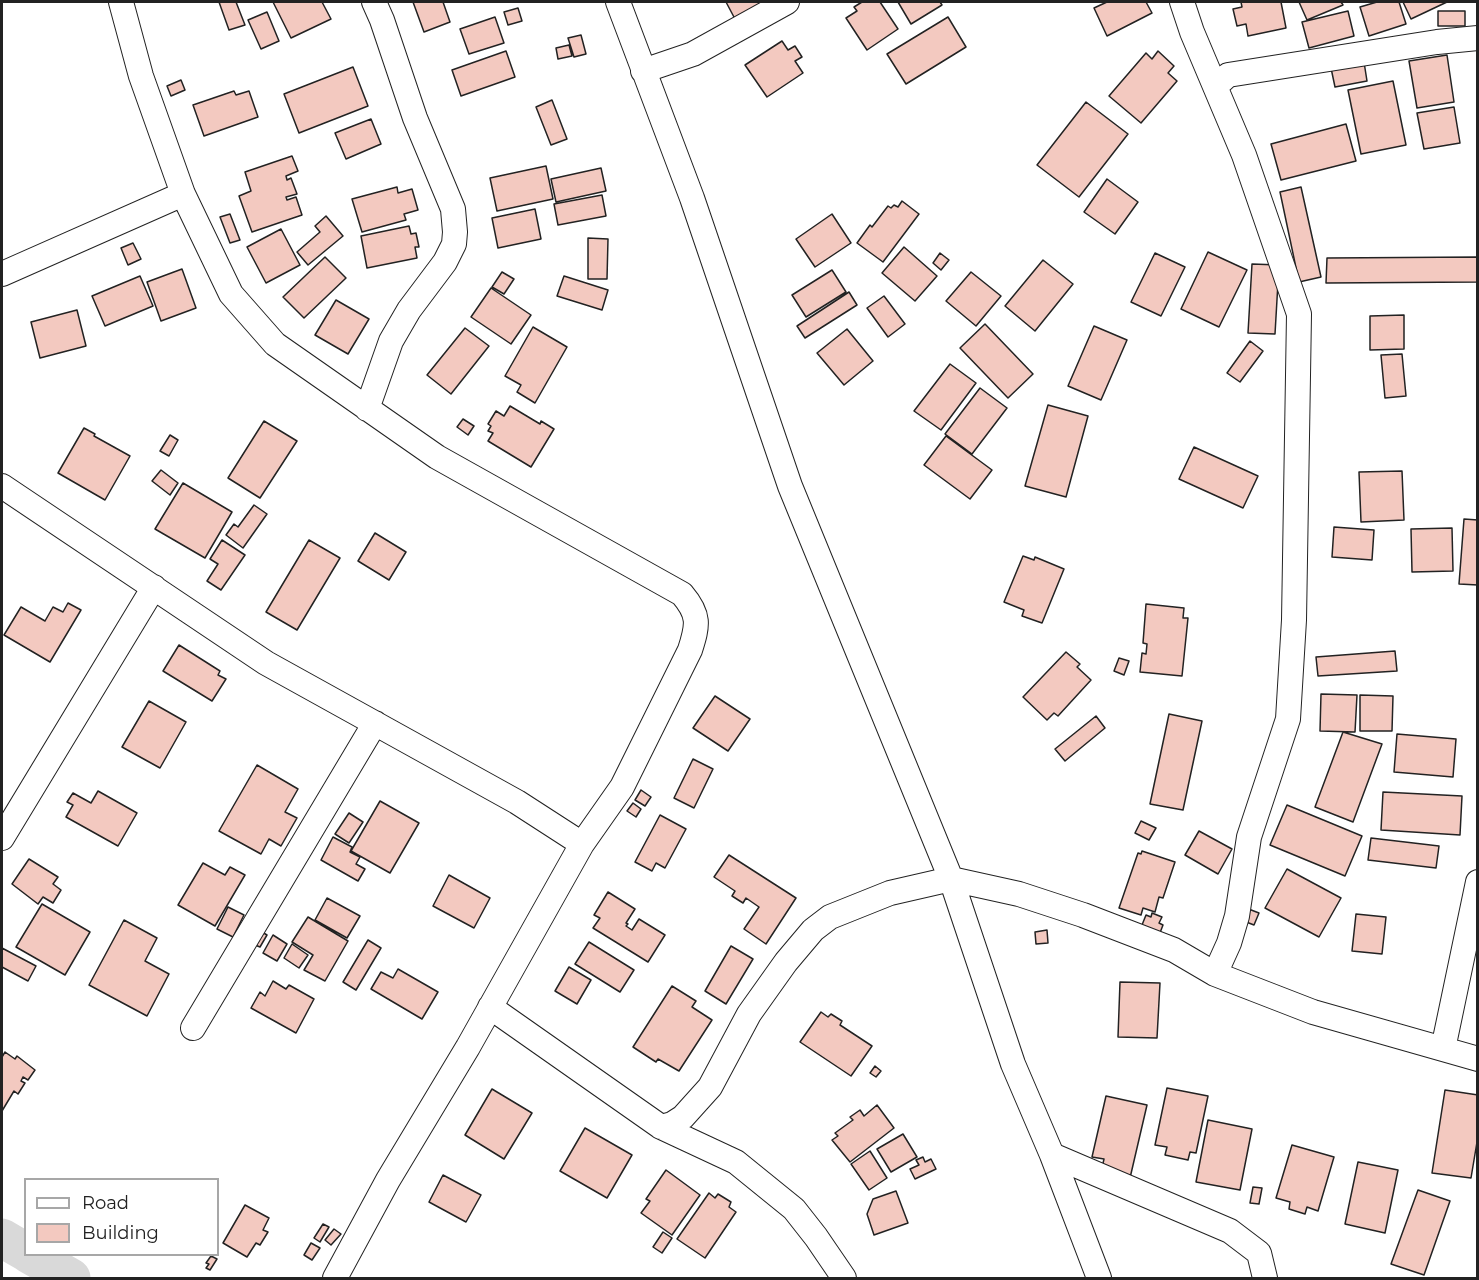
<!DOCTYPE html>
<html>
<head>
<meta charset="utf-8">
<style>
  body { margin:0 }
  #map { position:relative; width:1479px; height:1280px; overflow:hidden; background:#fff; font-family:Montserrat,sans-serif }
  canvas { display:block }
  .frame { position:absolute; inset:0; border:3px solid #222; pointer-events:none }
  .legend { position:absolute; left:24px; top:1178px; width:195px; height:78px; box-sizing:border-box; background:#fff; border:2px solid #a7a7a7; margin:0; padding:8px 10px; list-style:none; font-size:18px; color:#222 }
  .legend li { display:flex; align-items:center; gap:12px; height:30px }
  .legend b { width:30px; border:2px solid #a7a7a7 }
</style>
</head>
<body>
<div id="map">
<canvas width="1479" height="1280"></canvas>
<div class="frame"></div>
<ul class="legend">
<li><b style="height:8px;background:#fff"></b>Road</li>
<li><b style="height:16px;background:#f3c9c0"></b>Building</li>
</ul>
</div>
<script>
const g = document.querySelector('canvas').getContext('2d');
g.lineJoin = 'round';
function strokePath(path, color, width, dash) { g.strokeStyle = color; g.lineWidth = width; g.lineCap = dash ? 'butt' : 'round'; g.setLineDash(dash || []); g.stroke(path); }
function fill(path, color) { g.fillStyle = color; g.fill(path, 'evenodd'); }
strokePath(new Path2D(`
  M2,1238l24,14
  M29,1254l42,24`), '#d9d9d9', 39);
const building = new Path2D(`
  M219,2h17l9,23 -16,5z
  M273,2h49l9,17 -40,19z
  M413,2h30l7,20 -26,10z
  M726,2h41l-32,17z
  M862,2h18l18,27 -31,21 -21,-32 11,-7 -3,-4z
  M898,2h42l2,3 -31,19z
  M1107,2h39l6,11 -45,23 -13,-28z
  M1241,2h40l5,26 -38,8 -2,-12 -9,2 -4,-17 9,-2z
  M1299,2h42l2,3 -36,15z
  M1377,2h22l7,22 -37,12 -9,-29z
  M1403,2h44l-36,17z
  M518,8l4,13 -14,4 -4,-13z
  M1348,11l6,25 -45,12 -7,-26z
  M1438,11h27v15h-27z
  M267,12l12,29 -18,8 -13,-29z
  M495,17l9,26 -35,11 -9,-25z
  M948,17l18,30 -60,37 -19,-30z
  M581,35l5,19 -12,3 -6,-19z
  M782,41l6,9 7,-4 7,11 -7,4 8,12 -36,24 -22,-32z
  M569,45l3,11 -14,3 -2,-11z
  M506,51l9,26 -54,19 -9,-26z
  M1158,51l16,15 -6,7 9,8 -36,42 -32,-27 37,-43 6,6z
  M1447,55l7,47 -37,6 -8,-47z
  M1364,62l3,19 -32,6 -4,-19z
  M353,67l15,39 -69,27 -15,-39z
  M181,80l4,10 -14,6 -4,-10z
  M1393,81l13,64 -45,9 -13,-64z
  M234,91l2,4 13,-4 9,26 -54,19 -11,-31z
  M552,100l15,39 -16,6 -15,-38z
  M1086,102l42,32 -49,63 -42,-32z
  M1454,107l6,36 -36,6 -7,-36z
  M371,119l10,25 -35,15 -11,-26z
  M1346,124l10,37 -75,19 -10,-36z
  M292,156l6,15 -12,5 1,4 4,-2 6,16 -11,3 1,3 9,-3 6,18 -50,17 -13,-36 12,-5 -6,-19z
  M546,166l7,33 -56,12 -7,-33z
  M601,168l5,23 -50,11 -5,-23z
  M1107,179l31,23 -23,32 -31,-22z
  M397,187l1,6 14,-4 6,21 -14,4 2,6 -44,12 -10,-33z
  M1301,187l20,90 -22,5 -19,-90z
  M602,195l4,21 -48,9 -4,-21z
  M902,201l17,13 -36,48 -26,-19 13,-18 2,2 16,-21 3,2 3,-3 4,2z
  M535,209l6,30 -43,9 -6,-30z
  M230,214l10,26 -10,3 -10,-26z
  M832,214l19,29 -36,24 -19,-28z
  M326,216l17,20 -35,29 -11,-13 23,-20 -5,-6z
  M409,226l2,8 5,-1 3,14h-4l2,11 -50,10 -6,-32z
  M281,229l19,36 -34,18 -19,-36z
  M588,238l20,1 -1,40h-19z
  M133,243l8,16 -13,6 -7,-17z
  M904,247l33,29 -22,25 -33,-28z
  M1208,252l39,18 -28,57 -38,-18z
  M940,253l9,7 -8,10 -8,-7z
  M1155,253l30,14 -24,49 -30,-14z
  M325,257l21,21 -42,40 -21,-21z
  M1478,257v25l-152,1 1,-25z
  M1043,260l30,24 -38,47 -30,-25z
  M1252,264l27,1 -4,69 -27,-1z
  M182,269l14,39 -35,13 -14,-39z
  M832,270l14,22 -40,25 -14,-22z
  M502,272l12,7 -10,15 -12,-7z
  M971,272l30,24 -25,30 -30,-25z
  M140,276l13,30 -48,20 -13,-30z
  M564,276l44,14 -6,20 -45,-14z
  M491,288l40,27 -20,29 -40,-27z
  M849,292l8,13 -52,33 -8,-12z
  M884,296l21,28 -17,13 -21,-29z
  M336,300l33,19 -21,35 -33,-19z
  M77,310l9,36 -46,12 -9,-36z
  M1404,315v34l-34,1v-34z
  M985,324l48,50 -25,24 -48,-50z
  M1094,326l33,14 -26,60 -33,-14z
  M533,327l34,20 -32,56 -18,-11 4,-7 -16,-9z
  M465,328l24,18 -38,48 -24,-19z
  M847,329l26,32 -29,24 -27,-32z
  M1250,341l13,10 -23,31 -13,-9z
  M1402,354l4,42 -21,2 -4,-43z
  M950,364l26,19 -35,47 -27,-19z
  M980,388l27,20 -35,46 -27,-20z
  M1048,405l40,11 -22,81 -41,-11z
  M510,406l30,18 1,-3 13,8 -23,38 -43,-26 5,-8 -5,-2 3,-5 -3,-2 8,-13 8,5z
  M463,419l11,7 -6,9 -11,-8z
  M264,421l33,20 -37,57 -32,-20z
  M84,428l11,6 -1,2 36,20 -25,44 -47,-27z
  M170,435l8,5 -9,16 -9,-5z
  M946,436l46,34 -22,29 -46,-34z
  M1194,447l64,29 -15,32 -64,-29z
  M161,470l17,13 -8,12 -18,-14z
  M1402,471l2,49 -43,2 -2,-50z
  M183,483l49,29 -27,46 -50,-29z
  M254,505l13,9 -24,34 -17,-13 8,-11 4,3z
  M1464,519l14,1v65l-19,-1z
  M1334,527l40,3 -2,30 -40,-3z
  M1452,528l1,43 -41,1 -1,-43z
  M375,533l31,19 -17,28 -31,-19z
  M222,540l23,15 -24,35 -14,-9 11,-17 -8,-5z
  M309,540l31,18 -43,72 -31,-18z
  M1023,556l11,4 1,-3 29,12 -22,54 -20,-7 2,-6 -20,-8z
  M68,603l13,7 -31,52 -46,-27 17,-28 24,14 8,-14 10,5z
  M1146,604l38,4 -1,10h5l-6,58 -42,-4 2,-19 4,1 1,-10 -4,-1z
  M179,645l41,26 -2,4 8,4 -14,22 -49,-30z
  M1395,651l2,20 -79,5 -2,-19z
  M1066,652l14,12 -3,3 14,13 -33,36 -4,-3 -7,7 -24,-23z
  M1119,658l10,3 -5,14 -10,-4z
  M1321,694l36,1 -2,37 -35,-1z
  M1360,695l33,1 -1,35h-32z
  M715,696l35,23 -22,32 -35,-23z
  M149,701l37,21 -26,46 -38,-21z
  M1169,714l33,7 -19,89 -33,-6z
  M1096,716l9,12 -40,33 -10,-12z
  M1343,732l39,12 -29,78 -38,-15z
  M1397,734l59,5 -3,38 -59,-5z
  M693,759l20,10 -19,39 -20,-10z
  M257,765l41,24 -13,23 12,6 -16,28 -12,-7 -8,15 -42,-23z
  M641,790l10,7 -6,9 -10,-6z
  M98,791l39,22 -19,33 -52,-29 7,-12 -6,-3 6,-9 18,10z
  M1383,792l79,4 -2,39 -79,-5z
  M380,801l39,22 -29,50 -39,-22z
  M633,803l8,6 -5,8 -9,-6z
  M1287,805l75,31 -17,40 -75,-31z
  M349,813l14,9 -14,21 -14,-9z
  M660,815l26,14 -21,39 -9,-5 -4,8 -17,-9z
  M1141,821l15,7 -7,12 -14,-7z
  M1199,831l33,18 -14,25 -33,-19z
  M333,837l19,10 -2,5 10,5 -4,7 9,5 -7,12 -37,-21z
  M1371,838l68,8 -3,22 -68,-8z
  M1142,851l33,11 -12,36 -4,-1 -4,15 -12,-4 -2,7 -22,-7 19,-55 3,1z
  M729,855l67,43 -30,46 -22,-15 15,-22 -13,-9 -3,5 -11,-7 3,-5 -21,-14z
  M29,859l29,18 -5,7 8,6 -8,13 -10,-6 -5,7 -26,-20z
  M203,863l22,12 5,-8 15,8 -30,51 -37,-21z
  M1287,869l54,29 -22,39 -54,-29z
  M449,875l41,23 -16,30 -41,-22z
  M608,892l27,17 -9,14 2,1 -2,2 6,4 7,-11 26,16 -17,27 -55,-34 7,-10 -6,-3z
  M327,898l33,18 -13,22 -32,-18z
  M42,904l48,28 -25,43 -49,-28z
  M228,907l16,8 -11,22 -16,-8z
  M1246,908l13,5 -5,12 -13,-5z
  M1152,913l10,4 -3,6 4,2 -5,13 -18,-8 6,-15 5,2z
  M1356,914l30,3 -4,37 -30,-3z
  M308,917l40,24 -23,40 -21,-11 9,-15 -21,-13z
  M124,920l33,18 -12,23 24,13 -22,42 -58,-31z
  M1047,930l1,13 -12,1 -1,-12z
  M262,932l5,3 -7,12 -5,-2z
  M273,935l14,9 -10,17 -14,-8z
  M368,940l13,8 -25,42 -13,-8z
  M589,942l45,28 -14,22 -45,-28z
  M292,944l16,11 -9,13 -15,-10z
  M731,946l22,13 -27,45 -21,-13z
  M2,948l34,18 -8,15 -26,-14z
  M569,967l22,13 -14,24 -22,-13z
  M398,969l40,23 -16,27 -51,-30 10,-17 12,6z
  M273,981l13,8 3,-4 25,14 -18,34 -45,-25 9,-16 5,4z
  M1120,982l40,1 -3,55 -39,-1z
  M672,986l24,15 -4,6 20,13 -33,51 -21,-12 -2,3 -23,-15z
  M821,1012l7,5 3,-3 11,7 -2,4 32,21 -21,30 -51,-34z
  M5,1052l10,7 2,-3 18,14 -7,10 -5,-3 -2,4 4,2 -7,11 -4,-3 -12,20v-54z
  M875,1066l6,5 -5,6 -6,-4z
  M1167,1088l41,8 -12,57 -6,-1 -2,8 -23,-5 2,-8 -12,-2z
  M492,1089l40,24 -28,46 -39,-24z
  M1445,1090l33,5v41l-7,42 -39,-5z
  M1106,1096l41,9 -17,73 -29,-6 3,-13 -12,-2z
  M877,1105l17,23 -44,34 -18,-22 6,-4 -3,-3 18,-13 -3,-3 10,-7 4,6z
  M1208,1120l44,9 -12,61 -44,-8z
  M585,1128l47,27 -25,43 -47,-27z
  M903,1134l14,23 -26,15 -14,-23z
  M1292,1145l42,12 -16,54 -11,-4 -2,7 -16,-5 1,-7 -14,-4z
  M870,1151l17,27 -18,12 -18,-26z
  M923,1157l2,5 6,-3 5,10 -21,10 -5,-10 9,-4 -3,-5z
  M1358,1162l40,8 -13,63 -40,-9z
  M666,1170l34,25 -28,40 -31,-22 9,-12 -4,-2z
  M443,1175l38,20 -15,27 -37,-20z
  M1253,1187l9,1 -3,16 -9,-1z
  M1418,1190l32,11 -26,74 -33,-11z
  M896,1191l12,32 -34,12 -7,-21 6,-15z
  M709,1193l6,5 3,-4 13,8 -2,5 7,5 -31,46 -28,-19z
  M245,1205l24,13 -6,12 5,2 -8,13 -4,-2 -9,14 -24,-14z
  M323,1224l6,3 -9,15 -6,-4z
  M334,1229l7,5 -10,11 -6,-5z
  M663,1232l9,6 -10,15 -9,-6z
  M311,1243l9,5 -8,12 -8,-5z
  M211,1256l6,3 -7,11 -4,-2 3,-4 -3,-1z`);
fill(building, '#f3c9c0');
strokePath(building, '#222', 1.5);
const minor = new Path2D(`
  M121,2l20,74 42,118 48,100 44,50 162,113 245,137c18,21 16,31 8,56l-68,137 -40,57 -114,203 -80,133 -53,98
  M618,2l74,196 98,288 161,393 62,185 39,91 47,123
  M1182,2l10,30 52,123 55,159 -5,306 -6,99 -39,118 -12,79 -8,27 -14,31
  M643,71l50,-17 94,-52
  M1216,86l12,-11 209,-33 41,-4
  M2,274l181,-80
  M367,409l24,-68 18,-31 36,-48 9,-18 1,-12 -2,-23 -38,-91 -33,-98 -8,-18
  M2,486l264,177 251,139 65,42
  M2,838l152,-251
  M490,1007l171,120 75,35 58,47 22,28 28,41
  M193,1028l182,-305
  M1443,1049l35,-167
  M661,1127l11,-3 11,-7 27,-30 39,-73 37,-52 27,-32 17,-13 60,-24 61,-14 68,15 64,21 91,35 41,24 98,38 165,47
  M1052,1155l178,76 29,22 6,25`);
strokePath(minor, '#222', 26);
strokePath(minor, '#fff', 24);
</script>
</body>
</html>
